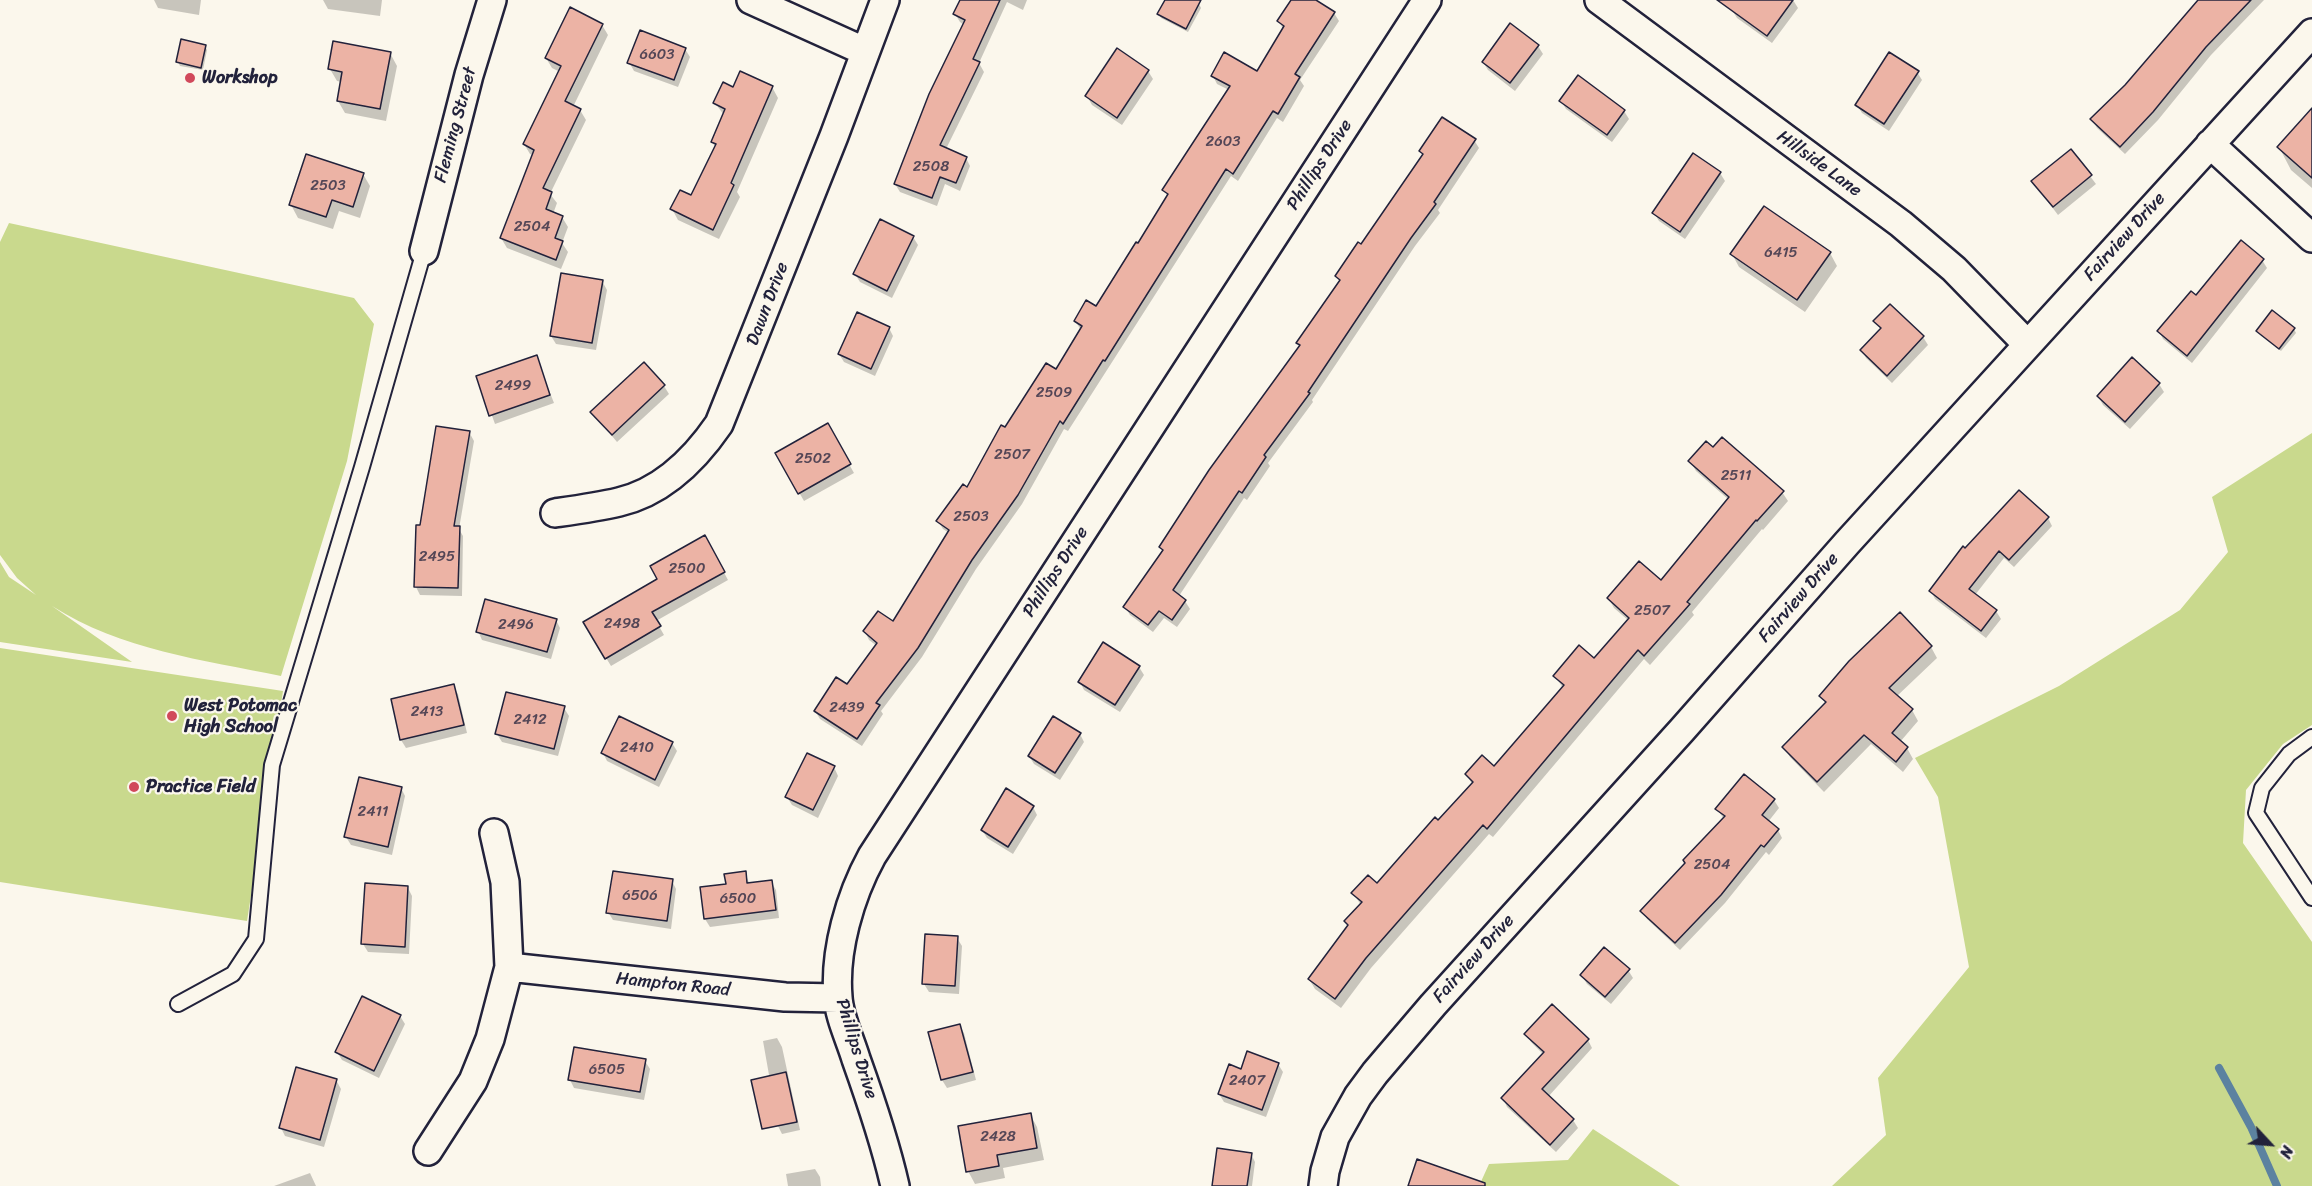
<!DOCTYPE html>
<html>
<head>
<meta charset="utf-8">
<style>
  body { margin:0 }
  #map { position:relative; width:2312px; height:1186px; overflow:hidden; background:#fbf7ec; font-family:Sriracha,sans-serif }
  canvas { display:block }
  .north { position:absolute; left:2240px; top:1114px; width:60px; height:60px; -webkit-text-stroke:4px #fbf7ec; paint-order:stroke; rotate:116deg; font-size:16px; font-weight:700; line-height:24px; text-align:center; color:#22223b }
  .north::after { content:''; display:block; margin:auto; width:21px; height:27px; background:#22223b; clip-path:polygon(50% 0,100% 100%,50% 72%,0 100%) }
</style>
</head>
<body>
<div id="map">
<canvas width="2312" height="1186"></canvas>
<div class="north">N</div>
</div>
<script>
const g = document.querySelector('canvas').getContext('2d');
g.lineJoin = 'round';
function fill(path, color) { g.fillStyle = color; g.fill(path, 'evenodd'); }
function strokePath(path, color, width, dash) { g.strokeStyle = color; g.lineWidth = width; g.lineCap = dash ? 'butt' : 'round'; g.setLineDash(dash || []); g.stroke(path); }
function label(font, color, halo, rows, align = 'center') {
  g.font = font + ' Sriracha,sans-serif'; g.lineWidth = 4.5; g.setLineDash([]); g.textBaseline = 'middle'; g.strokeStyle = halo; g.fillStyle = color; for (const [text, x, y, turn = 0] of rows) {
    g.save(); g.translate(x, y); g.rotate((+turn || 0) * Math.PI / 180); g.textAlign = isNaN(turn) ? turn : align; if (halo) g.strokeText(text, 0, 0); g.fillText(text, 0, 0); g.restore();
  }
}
fill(new Path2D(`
  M9,223l345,75 20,26 -27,137 -66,215c-78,-16 -160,-26 -229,-70l80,56 -132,-20v-80l9,15 27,18 -19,-17 -17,-23v-313z
  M2312,433v292l-29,19 -37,46 -3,53 69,99v244h-480l54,-51 -8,-57 91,-111 -31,-170 -23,-39 144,-72 121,-76 48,-58 -16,-55z
  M0,648l283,43 -36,230 -247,-39z
  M1593,1129l87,57h-201l10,-22 79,-4z`), '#c9d98d');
fill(new Path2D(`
  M154,0h47l-2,15 -41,-7z
  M323,0h59l-2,16 -52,-7z
  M962,0h65l-4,10 -16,-8 -28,61 5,9 -38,77 20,9 4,8 -10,25 -15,-7 -8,22 -37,-14 -5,-8 69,-159 -4,-3 -5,-8z
  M1167,0h24l8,4 2,4 -13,24 -27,-14 -2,-4z
  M1293,0h21l20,13 5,8 -39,59 4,6 -21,36 -6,-4 -39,63 -7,-5 -163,255 -4,-2 -42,75 -46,65 -54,88 -41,54 2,3 -21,32 -42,-27 -5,-8 32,-25 30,-40 -8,-6 -4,-8 28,-8 56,-91 -6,-4 -5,-8 30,-32 38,-60 50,-58 25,-41 -6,-9 22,-13 71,-111 -4,-7 65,-100 -12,-6 -4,-8 45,-3 25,-44 -4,-8z
  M1739,0h54l5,8 -26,35 -35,-25 -5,-8z
  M2199,0h65l-53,55 -53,65 -33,34 -28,-26 -5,-8 34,-34z
  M602,25l6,10 -35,72 7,3 6,10 -36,74 7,9 -4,11 9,3 6,10 -6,16 6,9 -7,17 -54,-21 -6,-10 33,-83 -4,-1 -6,-10 36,-72 -8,-4 -6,-10z
  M205,46l2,4 -4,20 -23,-4 -2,-4z
  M1538,46l5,8 -28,37 -27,-21 -5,-8z
  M685,49l5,8 -12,30 -44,-16 -5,-9z
  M390,53l7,13 -11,55 -41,-8 -7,-12 4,-19 -5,-1 -7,-12z
  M1148,71l5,8 -31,46 -30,-20 -5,-9z
  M1917,72l5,8 -33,51 -27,-18 -5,-8z
  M772,87l6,11 -41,94 3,5 -21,42 -41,-19 -6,-11 20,-12 24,-49 -4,-6 12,-27 -9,-12 19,-14z
  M1561,101l63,10 5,8 -17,23 -46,-33z
  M2312,110v78l-21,-18 -12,-23z
  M1474,140l5,8 -41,62 2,3 -25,33 -103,154 1,2 -45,61 2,3 -23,34 -3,-2 -65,98 6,5 5,8 -13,18 -13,-9 -11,14 -23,-17 -5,-8 39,-55 -3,-5 139,-201 -2,-3 42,-61 -3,-6 24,-30 63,-90 -3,-5z
  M2071,151l25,33 -38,31 -25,-33z
  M1720,173l5,8 -40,58 -26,-18 -5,-8z
  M363,174l7,12 -10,32 -21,-7 -6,18 -35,-11 -7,-13z
  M913,237l5,8 -26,53 -32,-16 -5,-8z
  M1830,253l7,13 -32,46 -66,-45 -7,-13z
  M2262,260l5,8 -75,95 -29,-24 -4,-8 37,-34z
  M602,281l5,9 -11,60 -40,-6 -5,-8z
  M1890,306l33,31 5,8 -36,38 -26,-25 -4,-8 19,-20 -6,-9z
  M889,328l4,8 -18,40 -31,-14 -5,-8z
  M2294,329l2,4 -15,18 -23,-20z
  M536,357l18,46 -59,21 -17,-47z
  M2159,384l5,8 -34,37 -27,-24 -5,-9z
  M664,386l5,8 -52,48 -25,-30z
  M827,425l27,48 -50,28 -27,-47z
  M469,432l5,9 -15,88 4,7 -1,60 -42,-1 -4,-8 5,-60z
  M1690,461l92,31 6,9 -25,29 -1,-1 -70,83 2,3 -44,50 -6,-6 -151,178 -4,-3 -118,134 -30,40 -26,-19 -6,-10 39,-53 -2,-4 15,-17 -8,-12 24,-8 61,-63 34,-38 -5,-9 27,-7 69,-80 -8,-12 39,-16 35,-39 -15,-13 -5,-9 52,-17 68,-82 -33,-29z
  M2048,518l4,8 -38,41 -10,-9 -29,37 21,16 5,8 -15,19 -51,-39 -4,-8z
  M705,537l23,43 -72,41 8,14 -53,31 -26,-43 74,-43z
  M1900,614l31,33 6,11 -41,39 16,13 6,11 -18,21 7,6 6,11 -10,13 -32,-28 -47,48 -34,-35 -6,-10 42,-42 -5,-9z
  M556,620l4,8 -9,31 -69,-19 -4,-9z
  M1103,644l36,23 5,8 -24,37 -36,-22 -4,-8z
  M453,686l5,8 9,39 -61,15 -5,-8z
  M564,708l5,8 -11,40 -56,-14 -5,-8z
  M1080,734l4,8 -24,38 -26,-16 -5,-8z
  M672,743l5,8 -18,36 -52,-26 -4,-8z
  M834,767l4,9 -20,42 -26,-13 -5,-8z
  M1744,776l30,24 5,8 -11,14 10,8 4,8 -13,17 -3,-3 -41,51 -45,47 -33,-31 -5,-8 82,-92 -7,-10z
  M401,788l4,8 -13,59 -41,-10 -5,-8z
  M1033,807l4,8 -24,39 -26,-16 -5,-8z
  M745,873l5,12 21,-3 5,8 3,28 -69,9 -5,-8 22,-34z
  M672,881l4,8 -5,40 -58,-9 -5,-8z
  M408,888l4,8 -3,58 -41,-2 -5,-8z
  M957,938l5,8 -3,48 -30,-2 -5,-8z
  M1628,970l5,8 -22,26 -24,-20 -5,-8z
  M1552,1007l36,33 4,8 -44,49 25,23 5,8 -22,24 -49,-45 -4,-9 41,-43 -13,-13 -5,-8z
  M400,1016l5,8 -26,54 -37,-18 -5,-8z
  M959,1025l5,8 12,47 -29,8 -5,-8 -12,-47z
  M777,1038l5,9 18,83 -18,4 -4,-8 -15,-85z
  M645,1061l5,8 -6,31 -70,-12 -4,-8z
  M1278,1064l5,8 -17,45 -42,-15 -5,-8 23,-23z
  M336,1080l5,9 -17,58 -39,-11 -4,-8z
  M1030,1114l7,13 7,33 -41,8 2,10 -30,6 -7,-13z
  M1251,1154l4,8 -3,24h-39z
  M815,1169l5,8 1,9h-33l-2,-12z
  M310,1173l6,13h-42z`), '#0003');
strokePath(new Path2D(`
  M2219,1068l32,59 26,59`), '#5c82a0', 8);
const building = new Path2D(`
  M960,0h40l-27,59 7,3 -40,83 27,12 -11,26 -16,-6 -8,21 -38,-14 35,-90 36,-74 -12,-6z
  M1165,0h36l-15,29 -29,-15z
  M1291,0h25l19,12 -40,62 5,3 -22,37 -5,-3 -40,63 -7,-5 -121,192 -2,-1 -40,64 -3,-3 -42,74 -46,65 -54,88 -42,55 4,2 -23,34 -43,-28 22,-34 11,7 30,-41 -14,-12 15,-20 15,10 56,-91 -13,-9 27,-37 4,3 34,-62 4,2 41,-64 10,6 26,-43 -8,-5 12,-21 10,6 40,-64 2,1 30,-49 -6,-4 68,-104 -19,-10 13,-24 33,19 27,-45 -7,-5z
  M1717,0h76l-26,36z
  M2198,0h53l-45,47 -53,65 -33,35 -30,-28 35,-34z
  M570,7l33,17 -38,77 16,8 -38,79 9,4 -6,17 17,7 -8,22 8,3 -7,19 -56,-22 34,-88 -11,-6 38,-78 -16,-8z
  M1510,23l29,22 -29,38 -28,-21z
  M640,30l46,18 -12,32 -47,-17z
  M181,39l25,6 -5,23 -25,-6z
  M333,41l58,11 -11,57 -43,-8 5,-29 -14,-3z
  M1117,48l32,22 -32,48 -32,-22z
  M1889,52l30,19 -35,53 -29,-19z
  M740,71l33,15 -42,97 3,2 -21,45 -43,-21 10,-19 11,5 25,-51 -5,-2 14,-33 -12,-6 10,-21 10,5z
  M1578,75l47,35 -18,25 -48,-34z
  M2312,108v70l-35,-31z
  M1442,117l34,22 -42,63 2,2 -25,34 -103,154 2,1 -46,62 2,2 -24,36 -3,-2 -66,99 13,10 -14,20 -13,-9 -11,14 -25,-18 40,-57 -4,-3 50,-77 91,-125 -4,-2 44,-63 -5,-4 23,-34 3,2 62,-90 -4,-3z
  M2071,149l21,26 -39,32 -22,-26z
  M1693,153l28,19 -41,60 -28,-19z
  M306,154l58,19 -11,34 -21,-7 -6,17 -37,-12z
  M1764,206l67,46 -34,48 -67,-46z
  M880,219l34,17 -27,55 -34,-17z
  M2241,240l23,19 -77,97 -30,-25 34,-40 5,4z
  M561,273l42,7 -11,63 -42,-7z
  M1890,304l34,32 -37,40 -27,-26 21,-22 -8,-7z
  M2272,310l23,18 -16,21 -23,-18z
  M857,312l33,15 -19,42 -33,-15z
  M537,355l13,40 -61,21 -13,-40z
  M2132,357l28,26 -35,39 -28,-26z
  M644,362l21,23 -53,50 -22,-23z
  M828,423l23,41 -53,30 -23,-41z
  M436,426l34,5 -16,95h6l-2,62 -44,-1 2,-62h4z
  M1722,437l62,54 -27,30 -1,-1 -69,82 3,2 -46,52 -6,-6 -151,179 -4,-4 -117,133 -31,41 -27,-20 40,-54 -4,-4 18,-19 -11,-9 17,-18 9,8 58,-66 3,3 35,-38 -8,-8 17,-19 12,11 70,-81 -11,-9 26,-31 15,13 35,-40 -22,-20 32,-37 22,19 68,-83 -41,-36 18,-20 7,6z
  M2019,490l30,27 -40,43 -10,-9 -30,38 28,21 -16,21 -52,-40 34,-45 2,2z
  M705,535l20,37 -73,40 9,14 -56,33 -22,-37 74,-43 -7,-13z
  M485,599l72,20 -10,33 -71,-20z
  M1900,612l32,34 -43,42 24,21 -21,24 16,14 -12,15 -32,-27 -47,47 -35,-35 44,-45 -7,-6 30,-35z
  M1103,642l37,24 -25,39 -37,-23z
  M454,684l10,41 -64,15 -9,-41z
  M506,692l59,14 -11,43 -59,-15z
  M619,716l54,26 -18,38 -54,-27z
  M1053,716l28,17 -26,40 -27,-17z
  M807,753l28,13 -22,44 -28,-13z
  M1744,774l31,25 -13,16 17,14 -15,18 -3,-2 -40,50 -46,48 -35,-32 45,-48 -2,-3 42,-44 -10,-7z
  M359,777l43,10 -14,60 -44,-10z
  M1006,788l28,18 -26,41 -27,-17z
  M613,871l60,8 -6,42 -61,-8z
  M746,871l1,12 25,-3 4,30 -72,9 -4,-32 26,-3 -2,-10z
  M365,883l43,3 -3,61 -44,-3z
  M925,934l33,2 -3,50 -33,-2z
  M1604,947l26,22 -25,28 -25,-22z
  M362,996l39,19 -27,56 -39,-19z
  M1552,1004l37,35 -47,50 32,30 -24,26 -49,-47 43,-46 -20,-18z
  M960,1024l13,48 -32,8 -13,-48z
  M574,1047l72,12 -6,33 -72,-12z
  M1247,1051l32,12 -17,47 -44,-16 11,-30 12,5z
  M296,1067l41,12 -17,61 -41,-12z
  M786,1072l11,50 -35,7 -11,-49z
  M1031,1113l6,35 -40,7 2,11 -33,6 -8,-46z
  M1217,1148l35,5 -5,33h-35z
  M1417,1159l68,24v3h-77z`);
fill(building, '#ecb3a5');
strokePath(building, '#22223b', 1.5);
const lane = new Path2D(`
  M2312,737l-23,17 -27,34 -6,25 56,85
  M178,1004l55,-30 23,-35 16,-174 90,-298 62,-216`);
const street = new Path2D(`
  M751,0l113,51
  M1599,0l302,224 53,45 73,75
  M2210,144l102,94
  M424,251l45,-176 23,-75
  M555,513c21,-3 43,-6 64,-11 43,-10 76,-43 100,-78l115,-288 51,-136
  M509,967l276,30 53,1
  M428,1151l45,-70 17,-42 19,-72 -4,-85 -11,-49
  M895,1186c-10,-44 -24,-85 -39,-127 -6,-20 -17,-42 -18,-62 -4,-46 12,-101 34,-141l555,-856
  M1323,1186l2,-15 10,-34 23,-41 17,-23 58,-68 249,-275 165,-187 465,-510`);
strokePath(lane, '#22223b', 18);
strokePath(street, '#22223b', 32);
strokePath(lane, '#fbf7ec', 14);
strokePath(street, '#fbf7ec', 27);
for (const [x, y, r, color] of [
  [190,78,6,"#d1495b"],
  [172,716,6,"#d1495b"],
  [134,787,6,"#d1495b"]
]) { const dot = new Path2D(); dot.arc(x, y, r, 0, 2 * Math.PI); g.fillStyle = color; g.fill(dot); strokePath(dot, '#fbf7ec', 2); }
label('15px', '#544656', null, [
  ["6603",657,55],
  ["2603",1223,142],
  ["2508",931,167],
  ["2503",328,186],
  ["2504",532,227],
  ["6415",1781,253],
  ["2499",513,386],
  ["2509",1054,393],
  ["2507",1012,455],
  ["2502",813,459],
  ["2511",1736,476],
  ["2503",971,517],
  ["2495",437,557],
  ["2500",687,569],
  ["2507",1652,611],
  ["2498",622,624],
  ["2496",516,625],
  ["2439",847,708],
  ["2413",427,712],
  ["2412",530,720],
  ["2410",637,748],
  ["2411",373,812],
  ["2504",1712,865],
  ["6506",640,896],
  ["6500",738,899],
  ["6505",607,1070],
  ["2407",1247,1081],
  ["2428",998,1137]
]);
label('bold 18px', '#22223b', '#fbf7ec', [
  ["Workshop",202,78],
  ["West Potomac",184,706],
  ["High School",184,727],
  ["Practice Field",146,787]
], 'left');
label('18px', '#22223b', '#fbf7ec', [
  ["Fleming Street",456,125,-75],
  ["Hillside Lane",1819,164,36],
  ["Phillips Drive",1320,165,-57],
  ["Fairview Drive",2125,237,-48],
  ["Dawn Drive",768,304,-69],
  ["Phillips Drive",1056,572,-57],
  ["Fairview Drive",1799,598,-49],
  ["Fairview Drive",1474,959,-48],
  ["Hampton Road",673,985,6],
  ["Phillips Drive",856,1049,73]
]);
</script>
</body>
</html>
